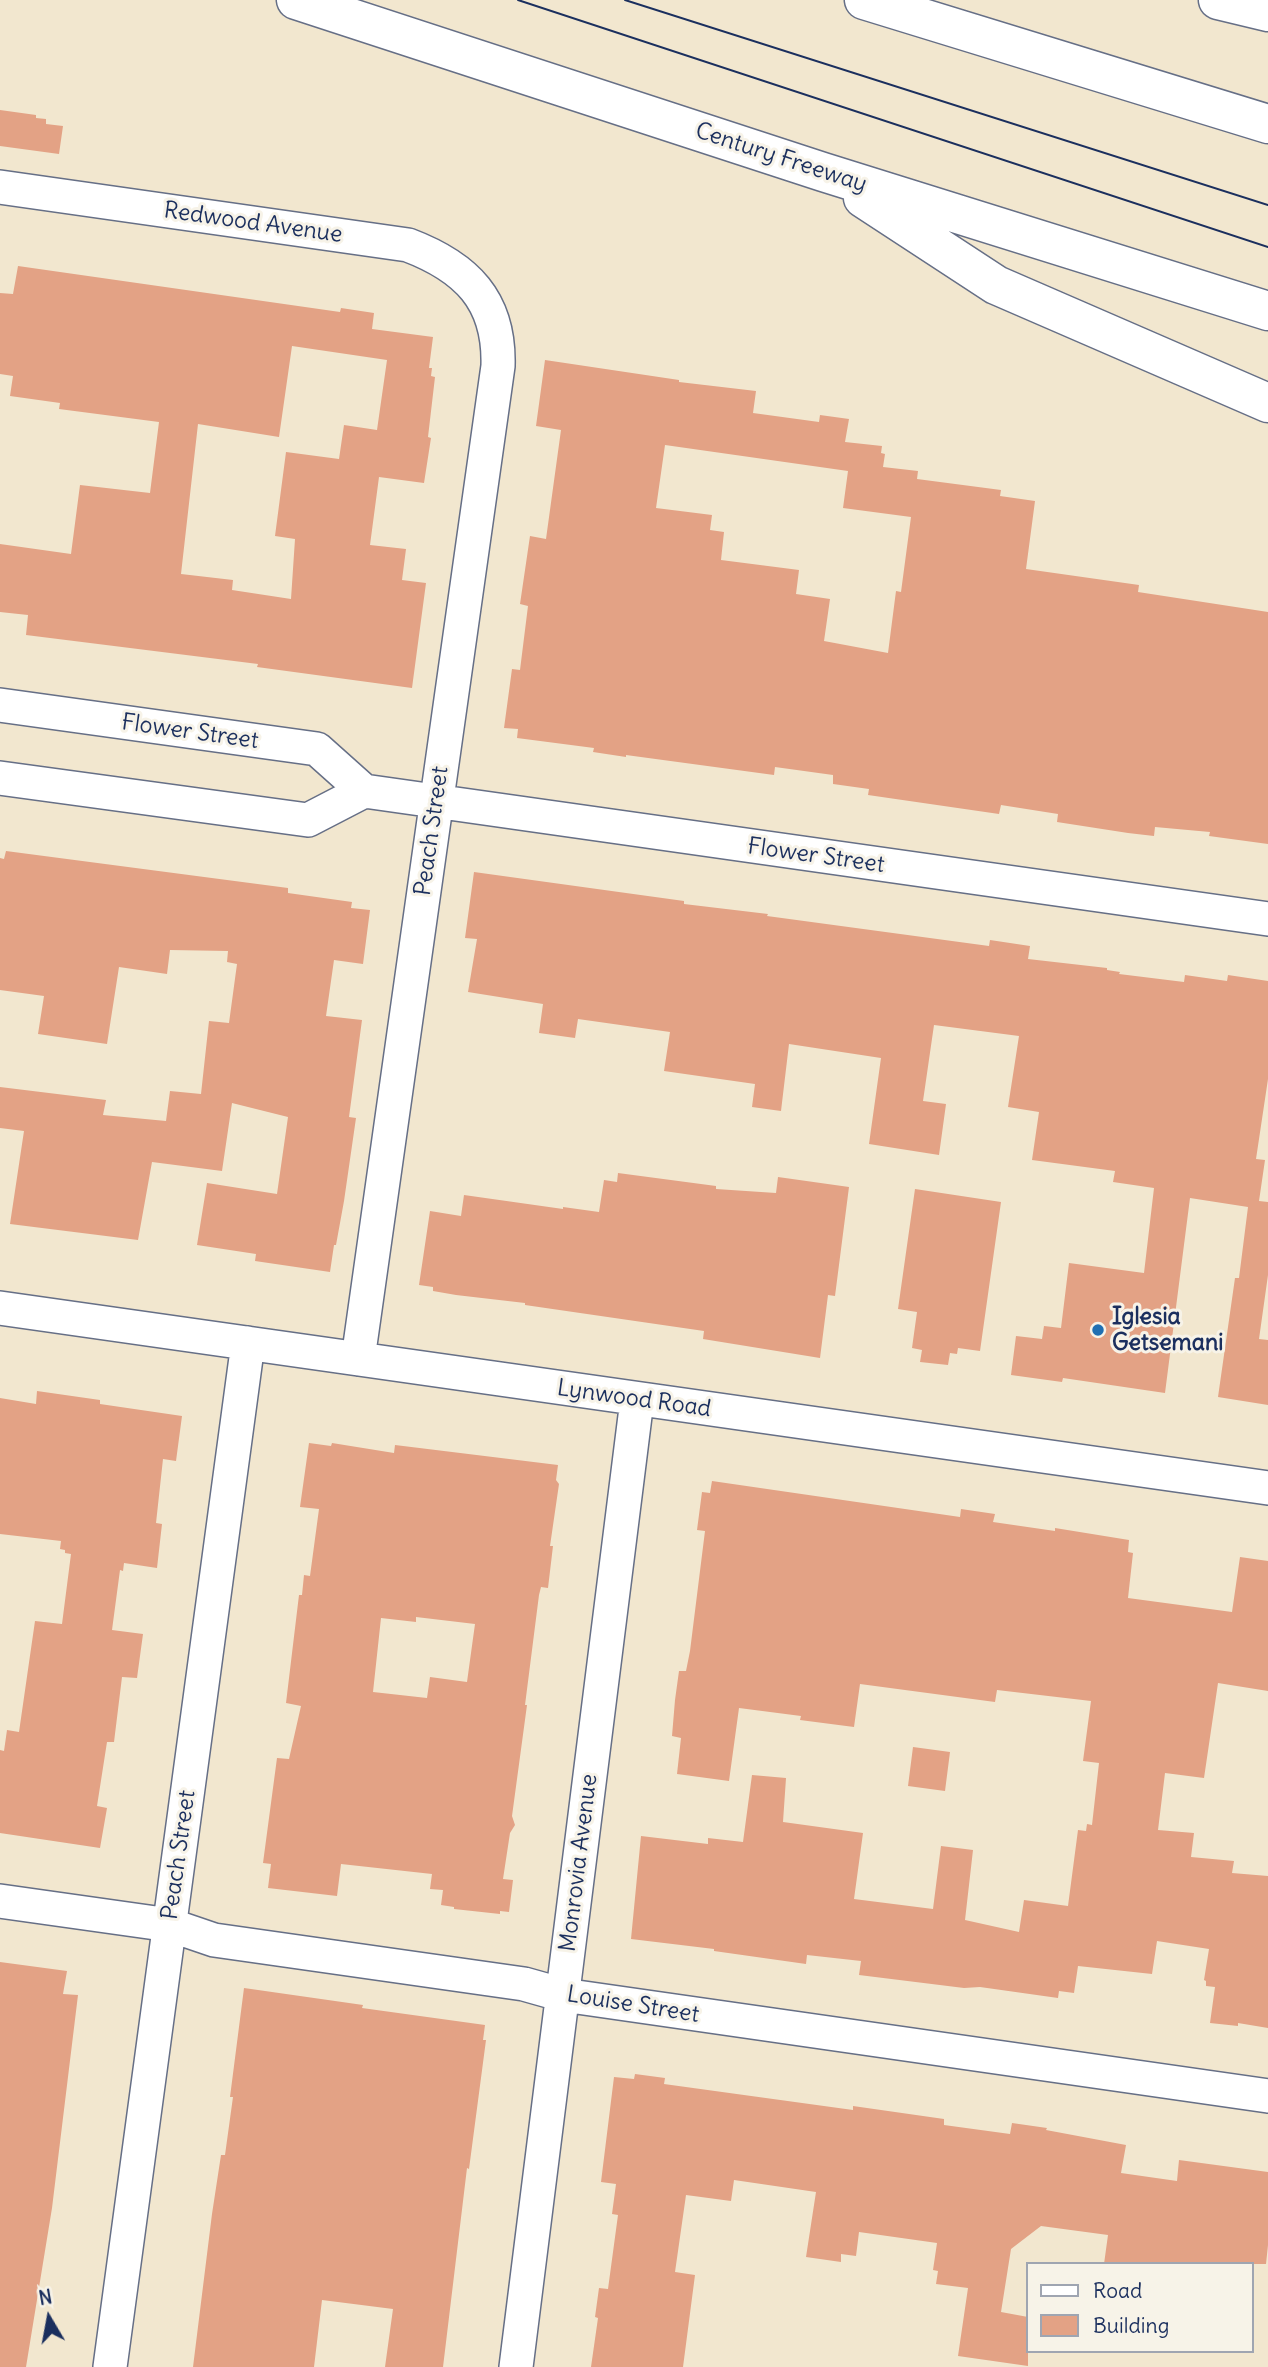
<!DOCTYPE html>
<html>
<head>
<meta charset="utf-8">
<style>
  body { margin:0 }
  #map { position:relative; width:1268px; height:2367px; overflow:hidden; background:#f2e7cf; font-family:Delius,sans-serif }
  canvas { display:block }
  .legend { position:absolute; left:1026px; top:2262px; width:228px; height:91px; box-sizing:border-box; background:#f7f3e8; border:2px solid #9fa5b1; margin:0; padding:9px 12px; list-style:none; font-size:21px; color:#1b2f5e }
  .legend li { display:flex; align-items:center; gap:14px; height:35px }
  .legend b { width:35px; border:2px solid #9fa5b1 }
  .north { position:absolute; left:14px; top:2283px; width:70px; height:70px; -webkit-text-stroke:5px #f7f3e8; paint-order:stroke; rotate:350deg; font-size:19px; font-weight:700; line-height:28px; text-align:center; color:#1b2f5e }
  .north::after { content:''; display:block; margin:auto; width:24px; height:32px; background:#1b2f5e; clip-path:polygon(50% 0,100% 100%,50% 72%,0 100%) }
</style>
</head>
<body>
<div id="map">
<canvas width="1268" height="2367"></canvas>
<ul class="legend">
<li><b style="height:9px;background:#fff"></b>Road</li>
<li><b style="height:19px;background:#e3a285"></b>Building</li>
</ul>
<div class="north">N</div>
</div>
<script>
const g = document.querySelector('canvas').getContext('2d');
g.lineJoin = 'round';
function fill(path, color) { g.fillStyle = color; g.fill(path, 'evenodd'); }
function strokePath(path, color, width, dash) { g.strokeStyle = color; g.lineWidth = width; g.lineCap = dash ? 'butt' : 'round'; g.setLineDash(dash || []); g.stroke(path); }
function label(font, color, halo, rows, align = 'center') {
  g.font = font + ' Delius,sans-serif'; g.lineWidth = 6; g.setLineDash([]); g.textBaseline = 'middle'; g.strokeStyle = halo; g.fillStyle = color; for (const [text, x, y, turn = 0] of rows) {
    g.save(); g.translate(x, y); g.rotate((+turn || 0) * Math.PI / 180); g.textAlign = isNaN(turn) ? turn : align; if (halo) g.strokeText(text, 0, 0); g.fillText(text, 0, 0); g.restore();
  }
}
fill(new Path2D(`
  M0,110l36,5v3l10,1v5l17,2 -4,28 -59,-8z
  M18,266l322,46 1,-4 33,5 -2,16 61,8 -4,31h3l-1,8 4,1 -7,60 3,1 -7,45 -45,-6 -9,68 36,4 -4,31 24,3 -14,105 -155,-21 1,-3 -232,-29 2,-20 -28,-3v-68l71,10 9,-69 70,8 9,-71 -100,-13 1,-6 -50,-7 3,-20 -13,-2v-81l13,1zM292,346l95,14 -10,70 -33,-5 -5,34 -53,-7 -11,84 20,3 -4,60 -59,-9 1,-10 -52,-6 17,-150 81,13z
  M545,360l134,20v2l77,9 -3,22 66,9 1,-7 29,4 -4,23 37,4 -1,7 4,1 -2,13 35,4 -1,8 84,11 -1,6 35,5 -9,68 113,16 -1,7 130,20v232l-59,-8 1,-4 -55,-5 -1,9 -26,-3 -71,-11 1,-8 -57,-9 -2,9 -131,-19 1,-6 -36,-5v-9l-58,-8 -1,8 -148,-20v2l-33,-5 1,-4 -77,-10 1,-9 -14,-1 8,-59 8,1 8,-64 -8,-2 10,-68 16,3 15,-109 -25,-4zM665,445l183,26 -5,37 68,9 -10,75 -5,-1 -8,62 -64,-12 6,-42 -34,-5 3,-24 -78,-10 3,-28 -14,-2 2,-15 -56,-7z
  M6,851l282,37v5l64,9 -1,6 19,2 -7,54 -29,-4 -8,56 36,4 -13,97 7,1 -12,83 -8,44h-2l-4,27 -75,-11 1,-7 -59,-9 10,-62 70,11 11,-77 -56,-14 -10,68 -70,-9 -14,78 -128,-16 14,-93 -24,-3v-41l106,13 -3,15 63,6 4,-30 31,3 8,-73 20,2 8,-59 -10,-2 1,-11 -58,-1 -3,24 -48,-7 -12,77 -69,-10 6,-38 -44,-6v-132l4,1z
  M474,872l210,29v3l84,10 -1,2 222,30 1,-6 40,6 -2,13 79,9v2l13,2 -1,2 65,8 1,-7 42,6 1,-6 40,6v98l-12,80 9,1 -6,41 9,1v73l-9,64 9,1v65l-50,-8 17,-119h4l9,-71 -58,-9 -25,195 -102,-15 -1,4 -51,-7 5,-39 26,3 2,-13 17,2 8,-65 75,10 10,-85 -41,-6 2,-11 -83,-11 7,-48 -31,-5 11,-71 -85,-11 -11,76 23,3 -7,51 -70,-11 12,-86 -92,-14 -8,67 -29,-4 3,-23 -91,-13 6,-39 -92,-13 -3,19 -36,-5 4,-29 -75,-12 9,-53 -12,-1z
  M618,1173l98,13v3l60,4 2,-16 71,10 -14,109 -7,-1 -8,63 -117,-19 1,-8 -179,-26v-2l-69,-8 -23,-4v-4l-14,-2 11,-74 31,5 3,-21 99,14v-2l36,5 5,-32 13,2z
  M915,1189l86,13 -21,149 -22,-3 -1,6 -7,-1 -2,12 -28,-3 2,-12 -10,-2 5,-36 -19,-3z
  M37,1391l63,9v4l82,12 -6,45 -13,-2 -7,64 6,1 -5,44 -33,-5 -1,8 -3,-1 -8,60 31,4 -6,44 -15,-1 -8,65h-7l-10,64 10,2 -7,40 -100,-15v-83l4,1 3,-21 12,2 16,-111 27,3 9,-70 -6,-1v-3l-5,-1 1,-8 -61,-7v-136l36,6z
  M309,1443l22,3 1,-3 62,10 1,-8 163,20 -2,15 3,4 -9,62h3l-5,42 -7,-1 -2,8 -14,110h2l-15,111 3,9 -5,8 -7,46 10,1 -4,32 -9,-1v3l-46,-5v-2l-13,-2 2,-15 -13,-1 2,-15 -91,-10 -4,32 -69,-8 3,-24 -8,-1 14,-105 12,1 12,-53 -15,-3 13,-108h3l2,-20 6,1 9,-67 -19,-2zM416,1617l59,7 -8,58 -37,-5 -3,21 -54,-6 8,-74 35,4z
  M712,1481l248,36 1,-8 34,5 -2,8 62,9v-3l74,12 -1,12 5,1 -5,45 104,14 8,-55 28,4v130l-50,-8 -14,95 -39,-5 -7,57 36,3 -3,24 43,4 -2,12 36,3v152l-30,-5v3l-28,-3 5,-36 -9,-1v-5l-2,-1 5,-31 -52,-8 -5,33 -74,-8 -4,27 -15,-2 -1,7 -78,-11 -16,1 -105,-13 2,-14 -54,-6 -1,9 -92,-13v-2l-83,-10 10,-103 67,8v-6l35,4 9,-67 34,3 -3,44 80,11 -9,66 79,10 8,-63 32,4 -8,70 54,12 5,-32 44,6 10,-76 8,1 1,-7 5,1 7,-62 -16,-2 8,-60 -94,-11 -2,12 -135,-18 -6,43 -54,-7 1,-4 -62,-8 -10,73 -52,-7 4,-36 -9,-2 3,-36 4,-29h7l4,-20 15,-120 -8,-1 5,-38 8,1z
  M913,1747l37,5 -5,39 -37,-5z
  M0,1962l67,9 -4,23 15,1 -26,213 -26,159h-26z
  M244,1988l119,17 -1,3 123,17 -2,15h3l-17,129 -2,-1 -24,199h-58l8,-58 -71,-9 -8,67h-121l19,-153 9,-59h4l8,-58h-3z
  M635,2074l30,4 -1,6 189,26v-4l91,13v6l66,9 2,-11 35,5 -1,2 80,15 -5,28 56,8 2,-21 89,12v73l-2,19h-162l4,-29 -67,-9 -30,23 -10,63 27,5v49l-70,-10 10,-68 -32,-4 2,-13 -5,-1 4,-27 -78,-11 -3,24 -15,-2v8l-35,-5 10,-65 -82,-12 -3,21 -45,-6 -11,77 20,3 -12,92h-92l7,-49 -3,-1 4,-29 9,1 10,-74 -6,-1 4,-30 -15,-2 13,-105 20,2z`), '#e3a285');
const minor = new Path2D(`
  M0,187l408,58c58,22 92,55 90,121l-140,993
  M0,705l317,44 47,42 904,128
  M0,778l308,42 56,-29
  M0,1308l1268,180
  M0,1901l170,24 44,15 310,44 39,11 705,101
  M110,2367l138,-1024
  M516,2367l121,-967`);
const motorway = new Path2D(`
  M296,0l527,172 445,139
  M864,0l404,124
  M1218,0l50,12
  M863,198l133,87 272,118`);
strokePath(minor, '#666f86', 36);
strokePath(motorway, '#666f86', 41);
strokePath(minor, '#fff', 33);
strokePath(motorway, '#fff', 38);
strokePath(new Path2D(`
  M518,0l750,247
  M625,0l643,205`), '#1b2f5e', 2);
for (const [x, y, r, color] of [
  [1098,1330,7,"#1f6fb2"]
]) { const dot = new Path2D(); dot.arc(x, y, r, 0, 2 * Math.PI); g.fillStyle = color; g.fill(dot); strokePath(dot, '#f7f3e8', 2.5); }
label('23px', '#1b2f5e', '#f7f3e8', [
  ["Century Freeway",781,158,18],
  ["Redwood Avenue",253,223,8],
  ["Flower Street",190,732,8],
  ["Peach Street",432,831,-82],
  ["Flower Street",816,856,8],
  ["Lynwood Road",634,1399,8],
  ["Peach Street",179,1855,-82],
  ["Monrovia Avenue",579,1863,-83],
  ["Louise Street",633,2005,9]
]);
label('bold 23px', '#1b2f5e', '#f7f3e8', [
  ["Iglesia",1112,1317],
  ["Getsemani",1112,1343]
], 'left');
</script>
</body>
</html>
